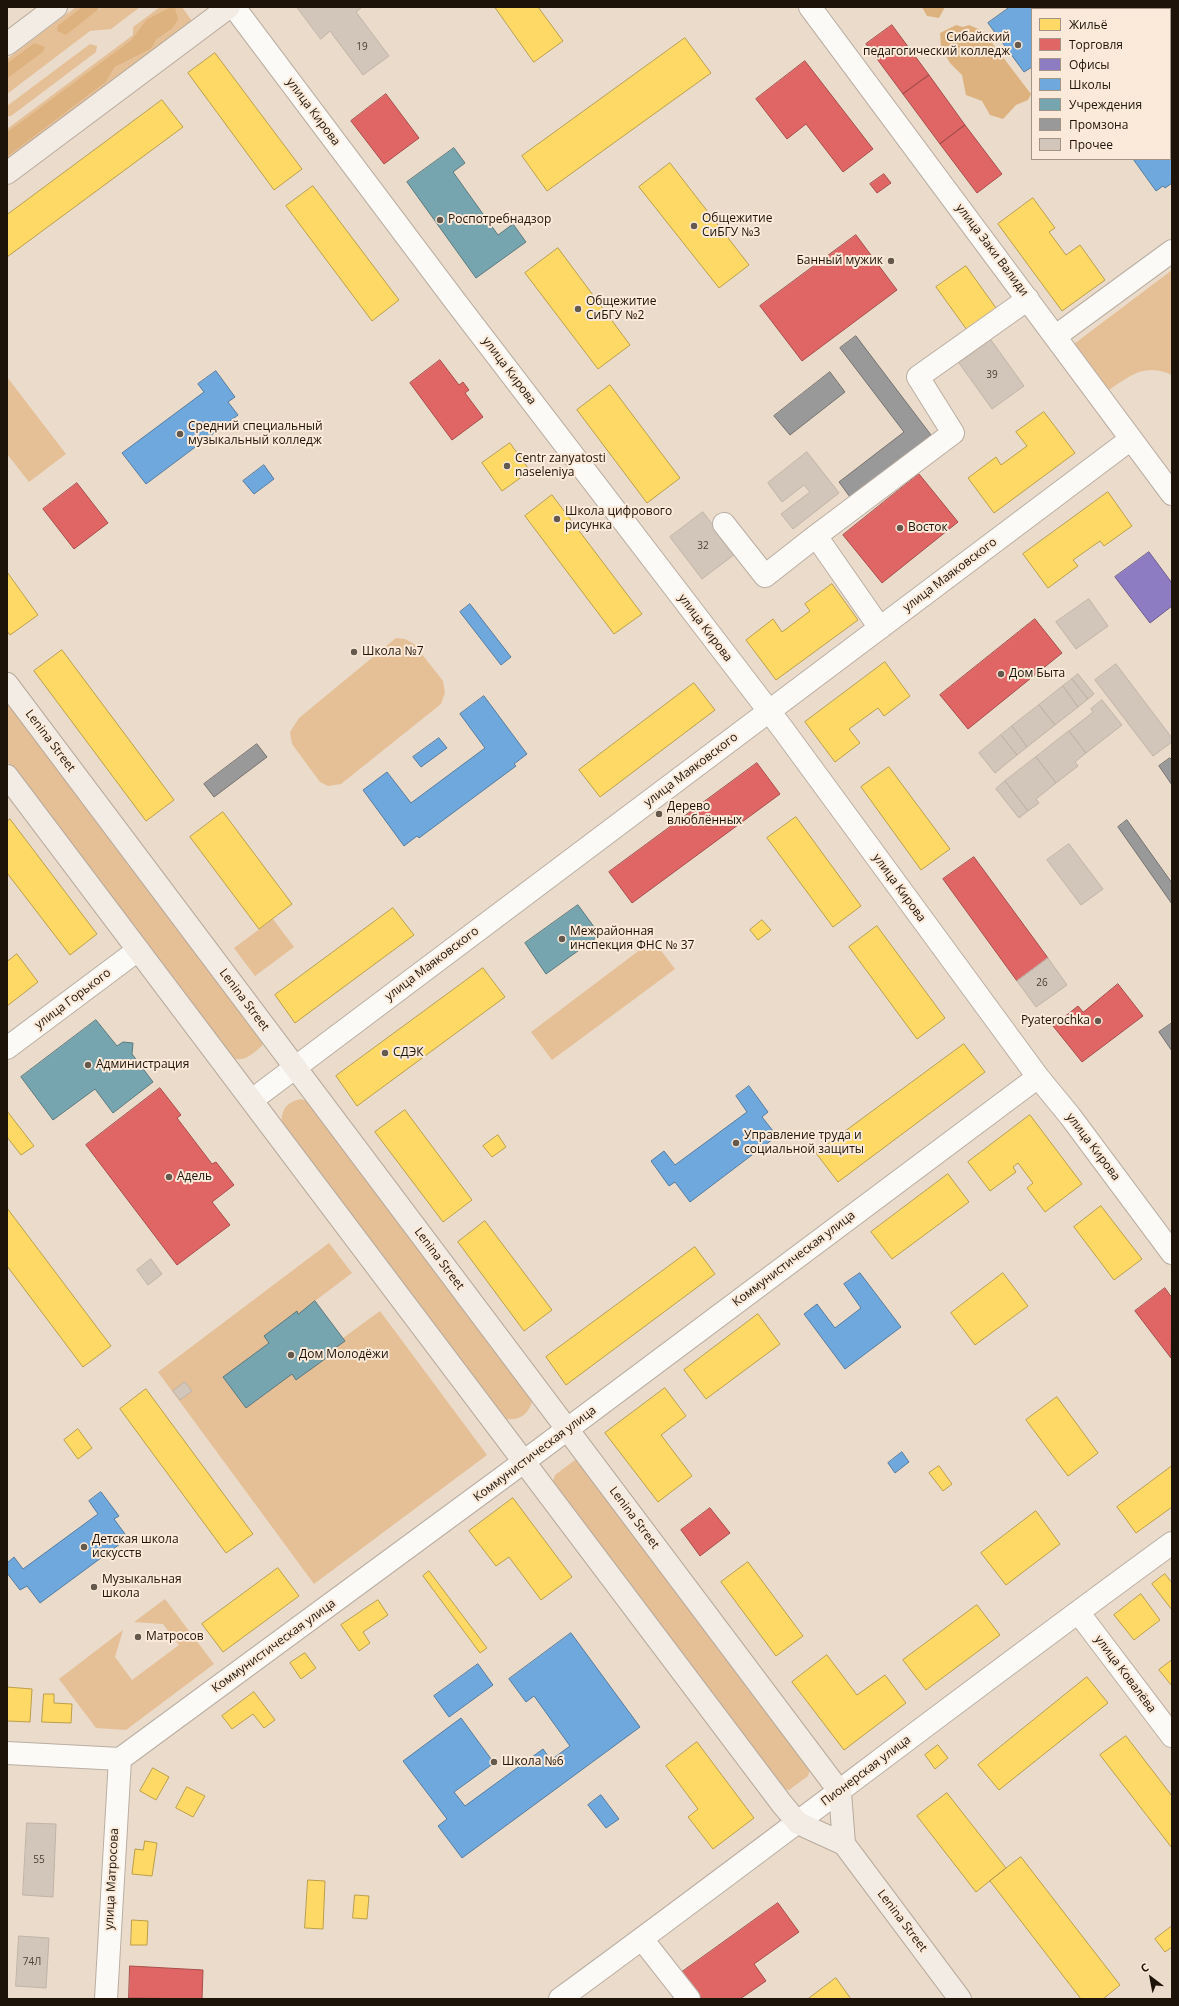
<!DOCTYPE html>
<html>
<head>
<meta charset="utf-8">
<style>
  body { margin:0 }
  #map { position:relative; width:1179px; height:2006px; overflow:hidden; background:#eadbcb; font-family:"Open Sans",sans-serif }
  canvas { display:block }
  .frame { position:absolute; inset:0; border:8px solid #1d1309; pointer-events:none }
  .legend { position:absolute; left:1031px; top:8px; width:140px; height:152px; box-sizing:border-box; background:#fbead9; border:1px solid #a29486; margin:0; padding:5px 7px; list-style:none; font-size:12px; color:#1d1309 }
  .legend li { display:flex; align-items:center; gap:8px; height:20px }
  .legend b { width:20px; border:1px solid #a29486 }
  .north { position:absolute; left:1131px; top:1958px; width:40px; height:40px; -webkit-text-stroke:3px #fbead9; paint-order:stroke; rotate:328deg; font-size:11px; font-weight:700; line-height:16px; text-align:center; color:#1d1309 }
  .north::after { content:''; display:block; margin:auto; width:14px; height:18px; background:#1d1309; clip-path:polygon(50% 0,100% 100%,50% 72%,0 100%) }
</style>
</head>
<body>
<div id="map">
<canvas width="1179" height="2006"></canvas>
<div class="frame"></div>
<ul class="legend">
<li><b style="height:11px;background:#ffd966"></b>Жильё</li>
<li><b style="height:11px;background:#e06666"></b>Торговля</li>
<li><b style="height:11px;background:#8e7cc3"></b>Офисы</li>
<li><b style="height:11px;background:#6fa8dc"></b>Школы</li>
<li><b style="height:11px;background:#76a5af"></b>Учреждения</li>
<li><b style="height:11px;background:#999"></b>Промзона</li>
<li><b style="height:11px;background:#d1c6b9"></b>Прочее</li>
</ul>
<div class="north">С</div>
</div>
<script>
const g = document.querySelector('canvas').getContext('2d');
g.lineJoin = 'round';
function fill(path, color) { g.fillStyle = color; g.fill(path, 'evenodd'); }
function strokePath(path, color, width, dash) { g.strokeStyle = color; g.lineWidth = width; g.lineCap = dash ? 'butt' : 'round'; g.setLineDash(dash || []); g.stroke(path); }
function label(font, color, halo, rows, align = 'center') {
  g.font = font + ' "Open Sans",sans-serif'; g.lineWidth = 4; g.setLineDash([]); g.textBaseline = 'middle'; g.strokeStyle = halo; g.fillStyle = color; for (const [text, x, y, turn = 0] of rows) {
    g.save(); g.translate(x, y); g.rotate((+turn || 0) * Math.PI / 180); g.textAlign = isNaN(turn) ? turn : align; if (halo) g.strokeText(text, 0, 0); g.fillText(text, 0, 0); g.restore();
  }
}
fill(new Path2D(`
  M76,7h6l-24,18 42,-16 1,-2h39l-29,22 -21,2 -83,63v-15l36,-27 -9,-9 -27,20v-4z
  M160,7h22l10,14 -185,139v-3l99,-75 9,-15 36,-18 6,-10 15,-10 -26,-9 -15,20 -124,92v-3l126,-94v-8z
  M90,44l7,2 -1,6 -85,64h-4v-10z
  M1172,270v105c-27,-12 -41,0 -63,15l-35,-46z
  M7,377l59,77 -37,28 -22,-28z
  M396,638l9,1 9,5 29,37 2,12 -4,11 -100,80 -13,2 -8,-4 -28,-38 -2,-12 9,-14z
  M7,693l256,346 -1,7c-10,8 -19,18 -32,11l-223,-296z
  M273,919l21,28 -39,29 -21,-28z
  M653,940l22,29 -123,91 -21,-28z
  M301,1099l10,3 222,296c-4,17 -13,23 -30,21l-222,-293c1,-17 4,-23 20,-27z
  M329,1243l23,30 -37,28 28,37 37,-27 107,144 -173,129 -156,-212z
  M575,1460l5,2 230,307 -2,7 -19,14 -8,-2 -228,-307 2,-6z
  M165,1599l49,65 -88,66 -30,-2 -37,-49 64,-49 -8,27 17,23 47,-35 -16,-21 -29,-2z`), '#e5bf96');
fill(new Path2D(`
  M82,7h19l-35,28 -9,-4 1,-6z
  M922,7h23l-6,11 -12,-2z
  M169,8h6l3,11 -6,10 -15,10 -6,10 -36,18 -9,15 -99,75v-25l124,-92 15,-20z
  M956,25l7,2 6,-2 14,6 48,63 -3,6 -12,5 -13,14 -13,-4 -8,-14 -16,-6 -4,-20 -12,-12 -9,-16 -1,-14z
  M34,43l11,4 -2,5 -36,27v-16z`), '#deb27e');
const homes = new Path2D(`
  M495,7h43l25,34 -29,21z
  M685,38l26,35 -164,118 -25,-35z
  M215,53l87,116 -28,21 -86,-117z
  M162,100l21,27 -176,130v-42z
  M670,163l79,102 -30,23 -80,-101z
  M313,186l86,114 -27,21 -86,-115z
  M1033,198l22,30 -6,4 17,23 14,-10 25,35 -43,31 -64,-87z
  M558,248l72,97 -32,24 -73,-96z
  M966,266l30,42 -29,22 -31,-43z
  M610,385l70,93 -33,25 -70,-93z
  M1044,412l31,41 -81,60 -26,-35 28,-21 5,8 26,-19 -11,-14z
  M510,443l20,28 -28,20 -20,-28z
  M1108,492l24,34 -28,20 -4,-5 -27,19 5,6 -30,22 -25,-34z
  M552,495l90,119 -28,20 -89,-118z
  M7,572l31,43 -28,20 -3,-4z
  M832,584l26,36 -82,60 -30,-40 27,-21 9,13 28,-21 -5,-7z
  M62,650l112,150 -28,21 -112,-150z
  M885,662l25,34 -26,20 -6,-8 -29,21 11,14 -25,19 -30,-40z
  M694,683l21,27 -115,87 -21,-27z
  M889,767l61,82 -29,21 -60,-83z
  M223,812l69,92 -33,25 -69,-92z
  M796,817l65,89 -28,21 -66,-89z
  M10,819l87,115 -27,21 -63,-82v-51z
  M393,908l21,27 -119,88 -20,-28z
  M762,920l9,10 -13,10 -8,-10z
  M877,926l68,92 -28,21 -68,-92z
  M17,954l21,28 -31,24v-44z
  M483,968l22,29 -148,109 -21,-30z
  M964,1044l21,28 -147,110 -22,-29z
  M405,1110l67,90 -29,22 -68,-90z
  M7,1111l27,35 -13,9 -14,-18z
  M1030,1115l52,69 -37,28 -18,-24 6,-5 -15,-20 -5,4 3,5 -26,19 -22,-29z
  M498,1135l8,12 -14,10 -9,-11z
  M948,1174l21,28 -77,57 -21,-27z
  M1101,1206l41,53 -28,21 -40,-53z
  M7,1208l104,138 -28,21 -76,-101z
  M485,1221l67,89 -28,21 -66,-89z
  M695,1247l20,27 -149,111 -20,-28z
  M1003,1273l25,33 -53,39 -24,-32z
  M758,1314l22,30 -74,55 -22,-29z
  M665,1388l21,28 -25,19 31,41 -34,26 -53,-69z
  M146,1389l107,145 -27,19 -106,-144z
  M1057,1397l41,56 -30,23 -42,-56z
  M78,1429l14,19 -14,11 -14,-19z
  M939,1466l13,18 -9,7 -14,-18z
  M1172,1466v41l-36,26 -19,-26z
  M513,1498l59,79 -31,23 -32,-43 -13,9 -27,-35z
  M1036,1511l24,33 -54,41 -25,-32z
  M748,1562l55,74 -27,20 -55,-74z
  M278,1568l21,28 -76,56 -21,-28z
  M429,1571l58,77 -7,5 -57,-77z
  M1165,1574l7,9v27l-20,-26z
  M1141,1594l19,26 -26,20 -20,-25z
  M378,1600l10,15 -25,17 7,11 -11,8 -18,-26z
  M977,1605l23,30 -74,55 -23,-30z
  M305,1653l11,15 -15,11 -11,-16z
  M827,1655l30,40 28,-20 21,28 -62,47 -52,-68z
  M1172,1660v26l-13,-16z
  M1087,1677l21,26 -109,87 -21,-25z
  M7,1687l25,2 -2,33 -23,-1z
  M254,1692l21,28 -11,8 -11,-14 -21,15 -10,-13z
  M44,1694h10v9l18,1 -1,19 -29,-1z
  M1126,1736l46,60v52l-72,-93z
  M697,1742l57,76 -41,31 -25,-32 10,-8 -32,-43z
  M938,1745l10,13 -13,11 -10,-14z
  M153,1768l16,9 -13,23 -16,-9z
  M187,1787l18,9 -12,21 -17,-9z
  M947,1793l59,75 -30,24 -59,-76z
  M145,1841l12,2 -5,33 -20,-2 3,-25 8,1z
  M1021,1857l99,128 -17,14h-22l-91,-118z
  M308,1880l17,1 -2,48 -18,-1z
  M355,1895l14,1 -2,23 -14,-1z
  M132,1920l16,1 -1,24h-16z
  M1172,1926v21l-7,5 -10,-13z
  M836,1978l15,21h-43z`);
fill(homes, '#ffd966');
strokePath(homes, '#bb9e4a', 1);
const shops = new Path2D(`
  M892,25l37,50 -26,19 -37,-50z
  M805,61l68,88 -30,23 -37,-48 -19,15 -31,-40z
  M929,75l36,50 -25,19 -37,-50z
  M386,94l33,44 -35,26 -33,-43z
  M965,125l37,49 -25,19 -37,-49z
  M884,174l7,9 -14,10 -7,-9z
  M856,235l41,55 -95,71 -42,-55z
  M440,360l19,25 4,-3 6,8 -4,3 18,24 -31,23 -42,-57z
  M919,474l39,48 -76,61 -39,-48z
  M77,483l31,40 -34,26 -31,-40z
  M1035,619l27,34 -94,76 -28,-34z
  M757,763l23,31 -148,109 -23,-31z
  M974,857l74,101 -31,23 -74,-102z
  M1118,984l25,32 -61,46 -29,-36 25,-20 5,6z
  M160,1088l21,27 -4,3 35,46 4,-2 18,23 -22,17 18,23 -53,40 -91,-120z
  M1165,1288l7,10 -1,60 -36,-47z
  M710,1508l20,25 -30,23 -19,-26z
  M778,1903l21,29 -45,32 12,17 -26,18h-38l-20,-27z
  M130,1966l73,4 -1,29 -73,-1z`);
fill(shops, '#e06666');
strokePath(shops, '#a64d4a', 1);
const offices = new Path2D(`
  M1149,552l23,31v23l-22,17 -35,-46z`);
fill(offices, '#8e7cc3');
strokePath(offices, '#6c5c8b', 1);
const schools = new Path2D(`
  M1010,7l99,1 16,-1 -3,2h-90v58l-8,5 -36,-49z
  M1160,7h12v17l-2,-3v-12h-9z
  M1170,59l2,2v34l-2,1z
  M1172,140v43l-7,5 -2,-2 -7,5 -23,-32h37v-18z
  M216,371l19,26 -7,5 10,13 -92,69 -24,-31 82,-61 -6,-8z
  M264,465l10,14 -20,15 -11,-13z
  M470,604l41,53 -10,8 -41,-53z
  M484,696l43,58 -13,10 2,2 -97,72 -2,-2 -13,10 -41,-56 24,-18 24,31 74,-55 -25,-34z
  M439,738l8,10 -26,19 -8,-10z
  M749,1086l19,26 -6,5 15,19 -87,66 -15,-20 -6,4 -18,-25 13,-10 11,14 72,-53 -11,-16z
  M860,1273l41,54 -56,42 -41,-55 13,-10 18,24 26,-20 -17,-24z
  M902,1452l7,10 -14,11 -7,-10z
  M101,1492l18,24 -5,3 14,19 -88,65 -13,-17 -7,4 -13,-17v-10l7,-6 9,12 75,-55 -9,-13z
  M571,1633l69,94 -178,131 -24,-32 9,-7 -44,-58 58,-43 33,45 -40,29 11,14 78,-57 8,11 19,-14 -36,-50 -8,6 -17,-23z
  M478,1664l15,21 -44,32 -15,-21z
  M601,1795l18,24 -13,9 -18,-23z`);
fill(schools, '#6fa8dc');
strokePath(schools, '#567b9d', 1);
const public = new Path2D(`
  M454,148l11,15 -12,9 45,63 15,-11 13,18 -50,36 -69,-96z
  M578,905l22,30 -54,39 -21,-31z
  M96,1020l21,26 6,-4 10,1 -1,11 21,28 -40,31 -18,-24 -42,31 -32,-43z
  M315,1301l30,40 -18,13 2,2 -33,24 -4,-6 -46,34 -23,-31 46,-34 -5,-7 33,-25 1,3z`);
fill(public, '#76a5af');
strokePath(public, '#5b797d', 1);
const industry = new Path2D(`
  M856,336l75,99 -81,62 -11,-15 65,-50 -64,-84z
  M830,372l15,20 -55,43 -16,-19z
  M257,744l10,13 -53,40 -10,-13z
  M1170,758l2,2v25l-13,-19z
  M1127,820l45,63v21l-54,-77z
  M1172,1023v28l-13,-19z`);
fill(industry, '#999');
strokePath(industry, '#74716e', 1);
const building = new Path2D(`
  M297,7h65l-6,5 33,44 -26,19 -33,-44 -9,8z
  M991,340l33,46 -32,23 -33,-46z
  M807,452l32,41 -46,36 -12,-15 29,-22 -6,-7 -22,17 -14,-19z
  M703,512l32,42 -33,25 -32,-42z
  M1089,599l19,27 -32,23 -20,-27z
  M1116,664l56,74v4l-19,14 -58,-76z
  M1078,674l16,20 -6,5 -16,-20z
  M1072,679l16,20 -10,8 -15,-21z
  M1063,686l15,21 -23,18 -16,-20z
  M1102,700l20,25 -36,28 -17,-22 24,-19 -2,-3z
  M1039,705l16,20 -28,22 -15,-21z
  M1012,726l15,21 -10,8 -16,-20z
  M1069,731l17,22 -11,9 3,4 -22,17 -20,-26z
  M1001,735l16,20 -22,18 -16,-20z
  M1036,757l20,26 -20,16 3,4 -11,8 -23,-30z
  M1005,781l23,30 -9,7 -23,-29z
  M1069,844l34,45 -22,16 -34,-45z
  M1048,958l19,27 -31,22 -19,-26z
  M151,1259l11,15 -14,11 -11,-15z
  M185,1382l7,9 -12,9 -7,-9z
  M27,1823l29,1 -3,73 -30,-2z
  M19,1936l30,2 -3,50 -30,-2z`);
fill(building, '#d1c6b9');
strokePath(building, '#bfb3a7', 1);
const minor = new Path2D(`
  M234,7l221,294 327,427 256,349 32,39 102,137
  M810,7l362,487
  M1056,336l116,-85
  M724,524l41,52 51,-40
  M880,628l-64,-92 137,-103 -35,-56 110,-78
  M7,1048l131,-98
  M252,1100l879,-661
  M1078,1612l94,124
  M7,1753l113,6 386,-284 532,-398
  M642,1939l47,60
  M106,1999l14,-240
  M560,1999c205,-150 406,-306 612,-456`);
const major = new Path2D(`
  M7,44l49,-37
  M7,173l222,-166
  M7,684l833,1108 4,52 116,155
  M7,776l775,1028 16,19 46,21`);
strokePath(minor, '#baaea2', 24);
strokePath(major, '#b8aa9b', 24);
strokePath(minor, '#fcfaf7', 22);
strokePath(major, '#f2ece5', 22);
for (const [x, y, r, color] of [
  [1018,45,4,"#65594d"],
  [440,220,4,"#65594d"],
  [694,226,4,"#65594d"],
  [891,261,4,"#65594d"],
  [578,309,4,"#65594d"],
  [180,434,4,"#65594d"],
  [507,466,4,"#65594d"],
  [557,519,4,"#65594d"],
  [900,528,4,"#65594d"],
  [354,652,4,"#65594d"],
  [1001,674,4,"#65594d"],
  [659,814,4,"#65594d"],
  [562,939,4,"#65594d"],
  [1098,1021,4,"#65594d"],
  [385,1053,4,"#65594d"],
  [88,1065,4,"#65594d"],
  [736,1143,4,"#65594d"],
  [169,1177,4,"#65594d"],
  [291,1355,4,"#65594d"],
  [84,1547,4,"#65594d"],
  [94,1587,4,"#65594d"],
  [138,1637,4,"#65594d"],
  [494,1762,4,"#65594d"]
]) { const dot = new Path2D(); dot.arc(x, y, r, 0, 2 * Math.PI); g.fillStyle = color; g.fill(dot); strokePath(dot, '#fbead9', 1.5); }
label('10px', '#4a4035', null, [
  ["19",362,47],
  ["39",992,375],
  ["32",703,546],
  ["26",1042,983],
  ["55",39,1860],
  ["74Л",32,1962]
]);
label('12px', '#1d1309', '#fbead9', [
  ["Сибайский",1010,38,"right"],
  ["педагогический колледж",1010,52,"right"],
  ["Общежитие",702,219],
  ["СиБГУ №3",702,233],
  ["Роспотребнадзор",448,220],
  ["Банный мужик",883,261,"right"],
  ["Общежитие",586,302],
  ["СиБГУ №2",586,316],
  ["Средний специальный",188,427],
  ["музыкальный колледж",188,441],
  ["Centr zanyatosti",515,459],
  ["naseleniya",515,473],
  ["Школа цифрового",565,512],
  ["рисунка",565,526],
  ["Восток",908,528],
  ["Школа №7",362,652],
  ["Дом Быта",1009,674],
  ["Дерево",667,807],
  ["влюблённых",667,821],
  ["Межрайонная",570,932],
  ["инспекция ФНС № 37",570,946],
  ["Pyaterochka",1090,1021,"right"],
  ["СДЭК",393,1053],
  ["Администрация",96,1065],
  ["Управление труда и",744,1136],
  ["социальной защиты",744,1150],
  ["Адель",177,1177],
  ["Дом Молодёжи",299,1355],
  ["Детская школа",92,1540],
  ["искусств",92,1554],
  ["Музыкальная",102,1580],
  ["школа",102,1594],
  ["Матросов",146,1637],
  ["Школа №6",502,1762]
], 'left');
label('12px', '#1d1309', '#fbead9', [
  ["улица Кирова",313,112,53],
  ["улица Заки Валиди",992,250,53],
  ["улица Кирова",509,371,53],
  ["улица Маяковского",950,575,-37],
  ["улица Кирова",705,628,53],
  ["Lenina Street",50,741,53],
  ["улица Маяковского",691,770,-37],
  ["улица Кирова",899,888,54],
  ["улица Маяковского",432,964,-37],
  ["улица Горького",73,999,-37],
  ["Lenina Street",244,1000,53],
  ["улица Кирова",1093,1147,53],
  ["Lenina Street",439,1259,53],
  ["Коммунистическая улица",794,1259,-37],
  ["Коммунистическая улица",535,1454,-37],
  ["Lenina Street",634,1518,53],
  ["Коммунистическая улица",274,1646,-36],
  ["улица Ковалёва",1125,1674,53],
  ["Пионерская улица",866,1771,-37],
  ["улица Матросова",112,1879,-87],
  ["Lenina Street",902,1921,53]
]);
</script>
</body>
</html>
